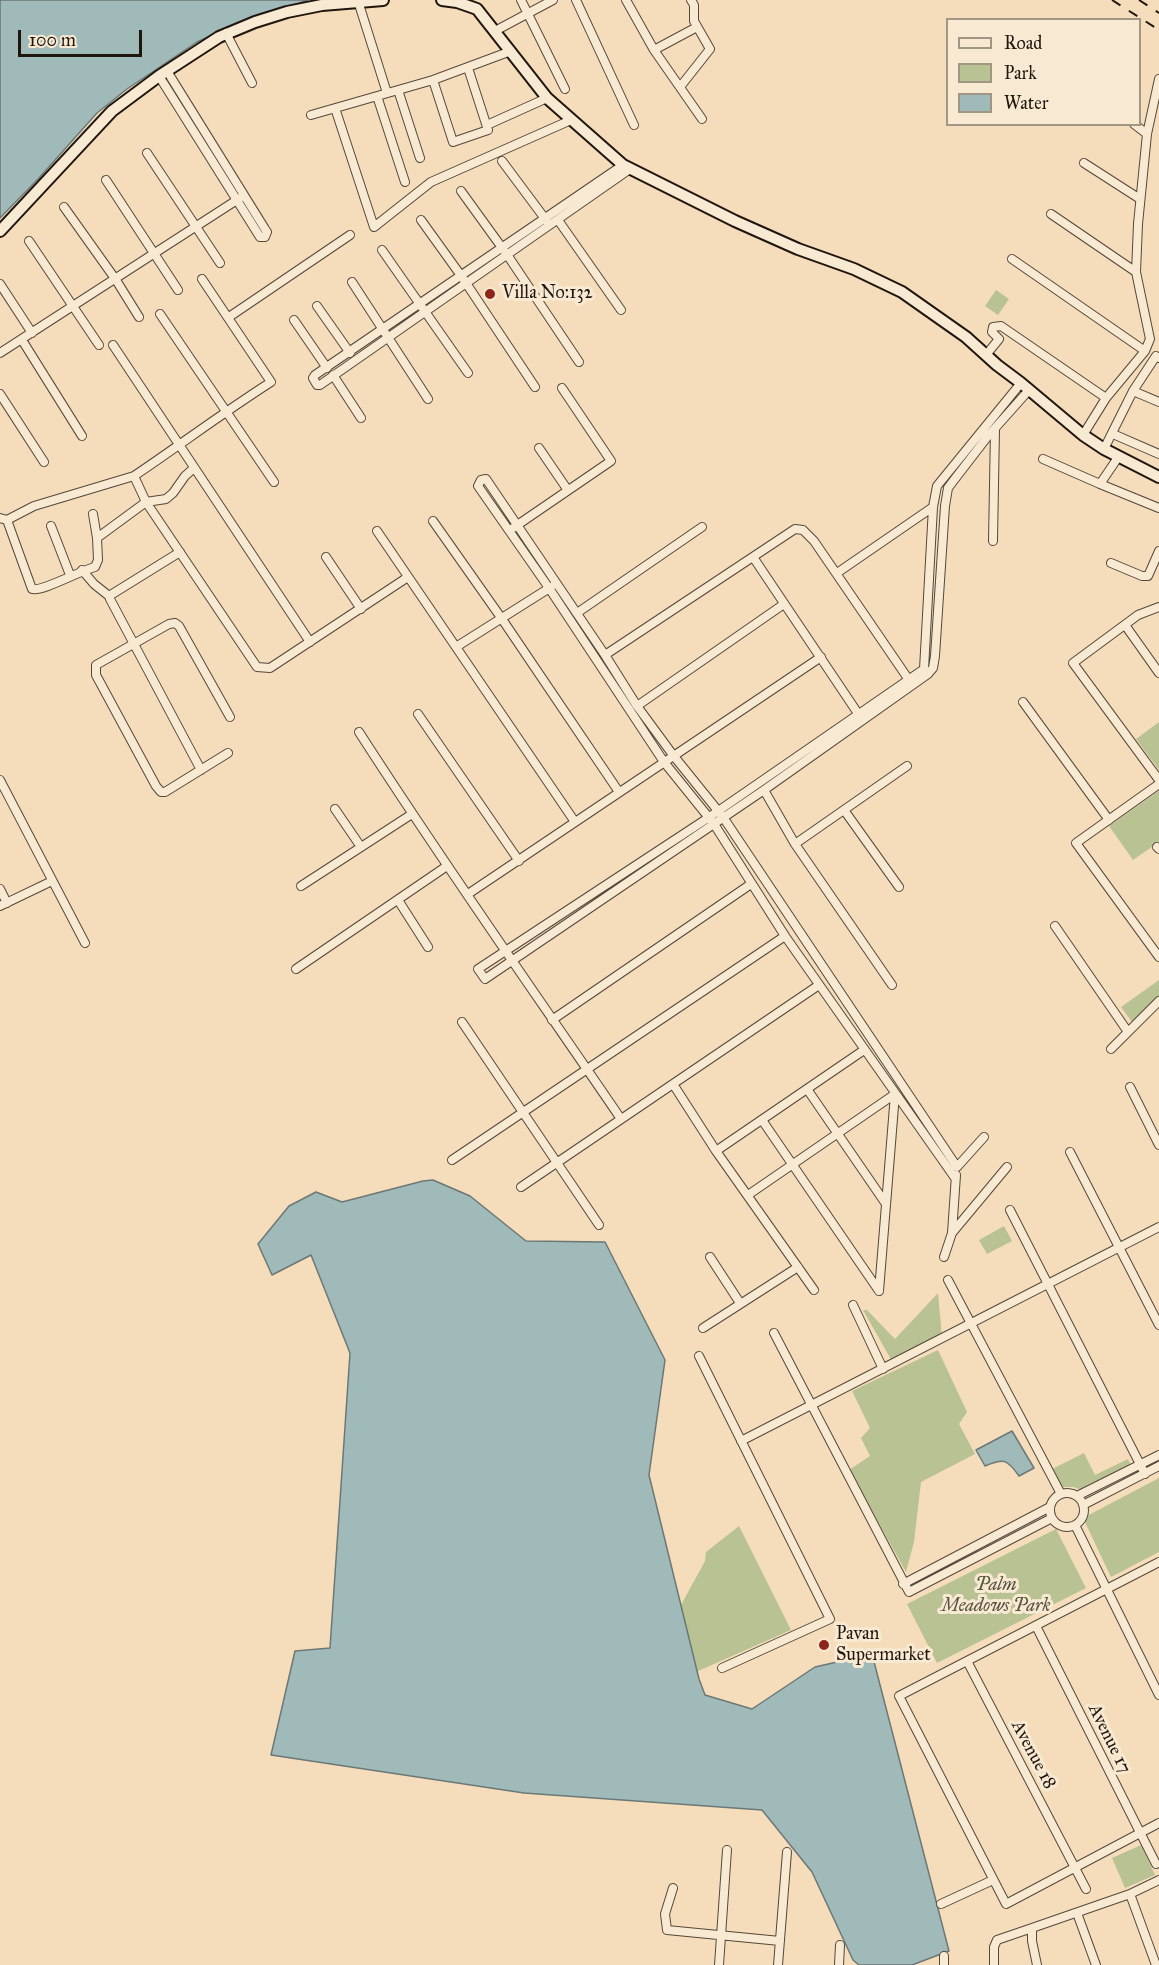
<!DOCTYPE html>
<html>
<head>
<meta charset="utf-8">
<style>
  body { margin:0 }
  #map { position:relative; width:1159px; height:1965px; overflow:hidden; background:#f5ddbc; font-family:"IM FELL Great Primer",serif }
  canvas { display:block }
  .legend { position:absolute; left:946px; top:18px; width:195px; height:108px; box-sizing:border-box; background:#f8e9d3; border:2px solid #a19584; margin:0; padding:8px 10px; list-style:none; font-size:18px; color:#1f160e }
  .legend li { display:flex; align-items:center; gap:12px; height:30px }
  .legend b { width:30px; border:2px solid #a19584 }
  .scale { position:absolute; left:18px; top:30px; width:124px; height:27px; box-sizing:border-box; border:3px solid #1f160e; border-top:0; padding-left:8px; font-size:18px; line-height:21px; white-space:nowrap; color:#1f160e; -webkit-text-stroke:4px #f8e9d3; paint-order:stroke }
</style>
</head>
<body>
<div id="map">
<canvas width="1159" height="1965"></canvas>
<ul class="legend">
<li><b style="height:8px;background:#f8e9d3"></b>Road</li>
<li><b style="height:16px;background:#b9c293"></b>Park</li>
<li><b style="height:16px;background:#a0baba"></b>Water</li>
</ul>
<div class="scale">100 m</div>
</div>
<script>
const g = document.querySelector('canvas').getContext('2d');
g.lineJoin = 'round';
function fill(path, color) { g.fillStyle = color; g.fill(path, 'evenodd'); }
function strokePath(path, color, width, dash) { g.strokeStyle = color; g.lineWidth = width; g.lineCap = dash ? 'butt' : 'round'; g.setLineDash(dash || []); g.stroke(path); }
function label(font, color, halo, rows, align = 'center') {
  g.font = font + ' "IM FELL Great Primer",serif'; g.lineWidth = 6; g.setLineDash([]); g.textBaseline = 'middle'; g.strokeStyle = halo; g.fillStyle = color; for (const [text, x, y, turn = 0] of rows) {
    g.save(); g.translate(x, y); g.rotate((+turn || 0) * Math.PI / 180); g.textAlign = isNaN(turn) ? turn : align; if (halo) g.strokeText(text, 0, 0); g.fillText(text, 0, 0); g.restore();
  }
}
fill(new Path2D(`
  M996,290l13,9 -11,16 -13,-9z
  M1159,722v48l-23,-31z
  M1159,791v51l-26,18 -24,-34z
  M1159,980v16l-27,26 -11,-15z
  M1004,1226l8,15 -25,13 -8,-14z
  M938,1293l4,44 -49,26 -30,-53h4l28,29z
  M938,1350l29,62 -8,12 16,30 -54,28 -7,60 -8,30 -57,-102 21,-14 -9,-18 9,-10 -18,-37z
  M1084,1453l11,22 33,-16 3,7 -48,25 -9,-4h-13l-11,-17z
  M1159,1478v74l-48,25 -28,-59z
  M739,1526l52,104 -95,42 -20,-58 29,-53 1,-9z
  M1056,1529l30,59 -149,75 -30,-59z
  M1141,1845l14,30 -30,13 -13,-30z`), '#b9c293');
const water = new Path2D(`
  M0,0h308l-78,27 -33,15 -70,47 -30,24 -58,65 -39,40z
  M433,1180l37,16 56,45 79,1 60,118 -16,115 50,204 6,16 47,14 63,-42 57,-13 77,297 -37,14h-53l-6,-5 -41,-88 -50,-62 -238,-17 -253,-38 24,-104 35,-3 20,-295 -39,-98 -39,20 -14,-31 31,-38 27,-14 26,10 81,-21z
  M1012,1431l22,37 -15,8c-12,-17 -15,-18 -34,-10l-9,-16z`);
fill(water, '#a0baba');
strokePath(water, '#6c7875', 1.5);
const street = new Path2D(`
  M521,0l44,89
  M576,0l58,125
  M626,0l28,50 48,69
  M358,1l29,92
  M495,31l58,-31
  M226,33l26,50
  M654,50l43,-23
  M159,76l101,161h5l2,-5 -2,-3 -98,-158
  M433,80l20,62 35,-12 -20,-62
  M680,87l30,-38 -16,-28v-16l-3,-5
  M398,90l22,68
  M377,96l28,86
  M335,108l39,119 57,-45 140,-62
  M311,115l122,-35 78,-29
  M1134,124l13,10
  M487,125l60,-27
  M147,153l73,110
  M502,161l44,59
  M1084,163l56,36
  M623,165l-308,210 -2,3 4,7h3l310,-216
  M106,180l72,110
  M461,191l47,65 71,106
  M64,207l52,73 23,37
  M1051,214l85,58
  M421,220l41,57 73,110
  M558,220l63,90
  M29,241l70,104
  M382,250l86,123
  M1012,259l133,92
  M352,282l76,117
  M0,284l32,49
  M317,306l33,47
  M160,314l114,168
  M229,317l121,-82
  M294,320l33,48
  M22,340l60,96
  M113,345l197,297
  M0,353l240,-155
  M986,355l13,-16 -7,-7 1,-5 8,-1 105,72
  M333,375l28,43
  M1021,383l-84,103 -4,21 -9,162 -216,149 -230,151 7,10 279,-189 164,-116 5,-6 2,-12 10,-150 3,-18 6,-8 34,-44 41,-46
  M1133,391l26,11
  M0,394l44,68
  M1113,434l46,20
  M1083,435l23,-37 39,-47 5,-12 -14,-67 2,-48 9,-90 12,-55
  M539,448l28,41
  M1104,449l29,-58 23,-35 3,2
  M1119,456l-19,28 59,24
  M1043,459l57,25
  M134,476c46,-31 90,-64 137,-94l-69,-103
  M93,514l4,24
  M0,518l7,2 25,69c10,3 47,-18 63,-22l3,-7 -1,-22 49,-36 20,-3 7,-6 12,-17 9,-8
  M7,520l27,-14 100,-30 12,26 111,165 13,1 138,-91
  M433,521l69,98 117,173
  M51,526l19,49
  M513,528l98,-67 -49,-73
  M377,531l198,291
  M993,541l2,-112
  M180,552l-71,44 1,3 91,171
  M326,557l35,52
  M753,557l106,158
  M1111,563l31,13h6l11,-25
  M82,570l12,14 15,12
  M837,573l96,-66
  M1159,607l-21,8 -65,48 86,117
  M577,613l125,-86
  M1125,625l34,48
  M456,647l95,-60
  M605,655l190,-126 8,1 11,11 95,139
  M1023,702l86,118
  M637,706l147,-102
  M418,714l101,147
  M359,732c84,131 174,258 262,387
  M228,753l-63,39h-4l-5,-6 -60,-111v-10l73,-41 6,-1 4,3 51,91
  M0,780l85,163
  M1159,784l-83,59 83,114
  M764,790l31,54 97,141
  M335,809l26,38
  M844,810l55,77
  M795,844l112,-78
  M1157,847l2,2
  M301,886l111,-72
  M0,889l7,14
  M468,894l353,-237
  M398,900l30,47
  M0,906l52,-25
  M1055,926l73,106
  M296,969l151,-103
  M552,1020l199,-136
  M462,1022l137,203
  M1111,1049l48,-48
  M673,1084l43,67 98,139
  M1130,1087l29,58
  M807,1089l79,115
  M762,1120l117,171
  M716,1151l148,-101
  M1070,1152l89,173
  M452,1160l333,-224
  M955,1178l-170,-242 -71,-112 -50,-62 -115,-174 -71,-102 3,-6 5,-1 119,176 32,51 36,49 50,62 234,350 27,-30
  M521,1187l298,-202
  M748,1195l147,-101
  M1010,1210l135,264
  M952,1233l55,-66
  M710,1257l30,46
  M944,1257l8,-24 4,-58
  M948,1280l113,214
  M879,1291l16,-197
  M853,1305l30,64
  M703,1328l95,-61
  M774,1333l135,259 143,-74
  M699,1356l131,263 -108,49
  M741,1441l418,-214
  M1050 1510a17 17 0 1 1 34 0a17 17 0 1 1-34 0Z
  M1077,1496l82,-41
  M1083,1505l76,-39
  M1075,1525l84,170
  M1159,1562l-260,134 107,208 153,-81
  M903,1584l147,-77
  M1036,1626l120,238
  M967,1661l119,228
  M673,1888l-8,26 2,16 113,11
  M1130,1894l26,71
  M941,1904l52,-24
  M1077,1913l19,52
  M719,1965l8,-115
  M778,1965l9,-113
  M839,1965l1,-20
  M944,1965v-9
  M994,1965v-18l3,-7 35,-12
  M1037,1965l-5,-24v-13l98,-34 29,-14`);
const secondary = new Path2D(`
  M442,0l15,2 20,7 70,89 76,67 112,56 63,28 56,20 48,23 64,45 31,28 24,18 62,52 21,14 55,28
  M0,231l112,-120 47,-35 60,-39 36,-15 32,-10 35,-7 61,-5`);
strokePath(street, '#54483a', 10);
strokePath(secondary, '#1f160e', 14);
strokePath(street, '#f8e9d3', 8);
strokePath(secondary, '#f8e9d3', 10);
strokePath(new Path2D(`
  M1112,0l47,30
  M1139,0l20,13`), '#1f160e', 2, [10, 10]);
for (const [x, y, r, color] of [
  [490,294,6,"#8f2418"],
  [824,1645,6,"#8f2418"]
]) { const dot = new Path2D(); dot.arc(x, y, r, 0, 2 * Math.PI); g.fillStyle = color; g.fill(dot); strokePath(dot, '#f8e9d3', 2); }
label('18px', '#1f160e', '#f8e9d3', [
  ["Villa No:132",502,294],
  ["Pavan",836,1635],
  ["Supermarket",836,1656]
], 'left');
label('italic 18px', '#55523d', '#f8e9d3', [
  ["Palm",996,1586],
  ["Meadows Park",996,1607]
]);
label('18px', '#1f160e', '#f8e9d3', [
  ["Avenue 17",1109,1739,64],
  ["Avenue 18",1033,1755,62]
]);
</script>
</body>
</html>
